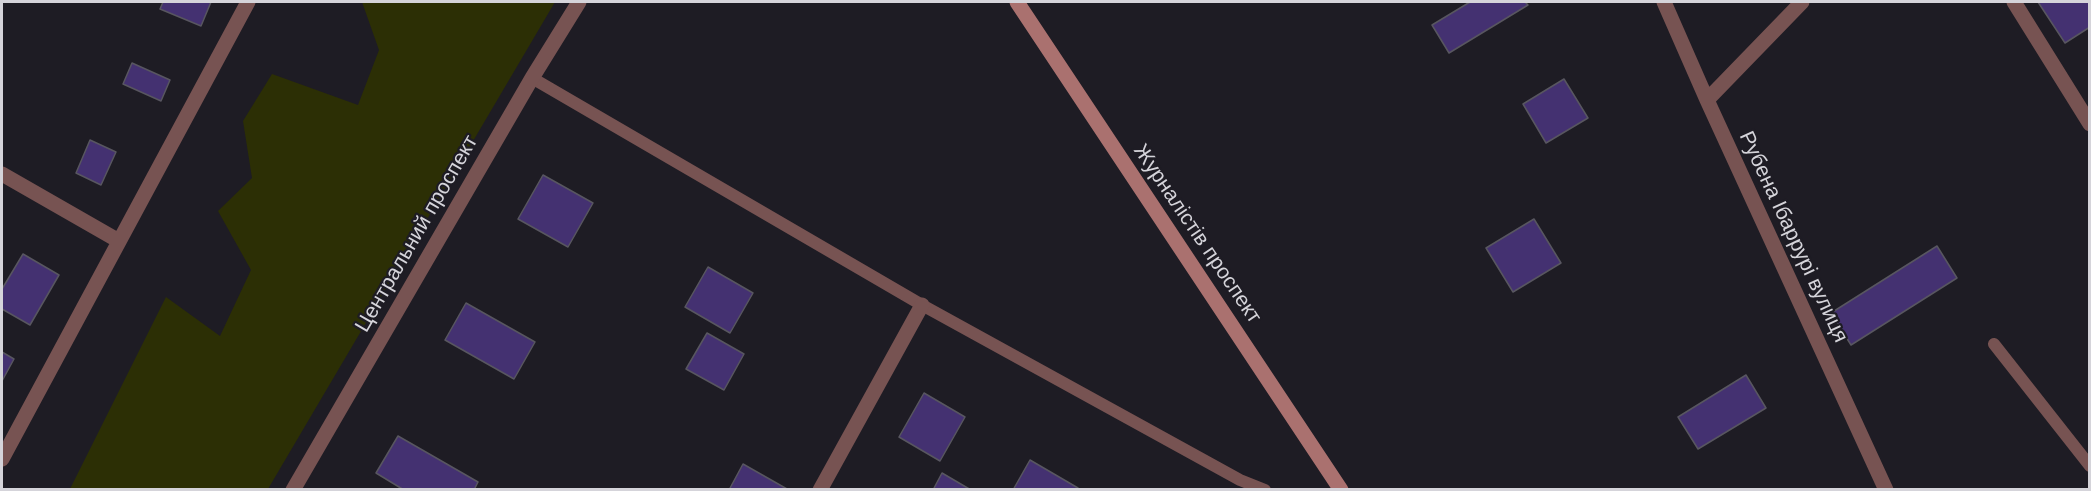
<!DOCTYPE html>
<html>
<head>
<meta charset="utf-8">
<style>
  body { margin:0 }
  #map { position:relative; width:2091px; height:491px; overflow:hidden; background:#1e1c24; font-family:Arial,sans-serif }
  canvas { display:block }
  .frame { position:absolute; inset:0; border:3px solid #d5d4da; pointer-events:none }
</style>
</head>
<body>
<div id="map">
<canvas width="2091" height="491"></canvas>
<div class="frame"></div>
</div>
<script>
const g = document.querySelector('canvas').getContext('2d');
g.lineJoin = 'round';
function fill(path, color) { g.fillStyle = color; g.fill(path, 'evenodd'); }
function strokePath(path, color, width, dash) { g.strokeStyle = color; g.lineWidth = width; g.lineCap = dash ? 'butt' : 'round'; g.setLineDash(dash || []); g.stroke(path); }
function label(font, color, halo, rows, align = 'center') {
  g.font = font + ' Arial,sans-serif'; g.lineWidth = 4.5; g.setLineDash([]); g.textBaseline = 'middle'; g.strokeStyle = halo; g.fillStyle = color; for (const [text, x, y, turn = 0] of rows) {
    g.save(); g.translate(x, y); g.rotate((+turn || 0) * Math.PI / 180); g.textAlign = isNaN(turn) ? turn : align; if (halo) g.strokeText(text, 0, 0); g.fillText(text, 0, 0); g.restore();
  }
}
fill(new Path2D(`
  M362,2h193l-287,487h-198l96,-192 54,39 31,-66 -33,-59 34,-33 -9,-57 29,-47 86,31 21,-55z`), '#2c2f05');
const building = new Path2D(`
  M163,2h48l-10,24 -41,-17z
  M1470,2h55l3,3 -79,48 -17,-28z
  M2038,2h52v25l-25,16z
  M132,63l38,17 -9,21 -38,-17z
  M1564,79l24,39 -42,25 -23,-39z
  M90,140l26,12 -15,33 -25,-12z
  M543,175l50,28 -25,44 -50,-28z
  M1534,219l27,44 -48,29 -27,-44z
  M1937,246l20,32 -106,67 -20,-32z
  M23,254l36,21 -29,50 -28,-16v-20z
  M708,267l45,26 -23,40 -45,-26z
  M466,303l69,39 -21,37 -69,-39z
  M707,333l37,21 -20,36 -38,-21z
  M2,352l12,7 -12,22z
  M1746,375l20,33 -68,41 -20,-32z
  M924,393l41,24 -25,44 -41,-24z
  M398,436l80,46 -4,8h-70l-28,-17z
  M1030,460l48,28 -1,2h-64z
  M743,464l44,25 -1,1h-57z
  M942,473l29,17h-38z`);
fill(building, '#443171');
strokePath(building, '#585660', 1.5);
strokePath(new Path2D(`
  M532,78l390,227 318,175 25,10
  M1994,344l96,122`), '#775352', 12);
strokePath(new Path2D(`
  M1664,2l43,98 179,390
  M2014,2l76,122
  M1707,100l95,-98
  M2,174l117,67
  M2,459l246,-457
  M293,490l239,-412 47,-76
  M820,490l102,-185`), '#775352', 15);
strokePath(new Path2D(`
  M1017,2l324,488`), '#aa716f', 15);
label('21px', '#d5d4da', '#1e1c24', [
  ["Центральний проспект",417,234,-60],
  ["Журналістів проспект",1197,234,56],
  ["Рубена Ібаррурі вулиця",1793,237,65]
]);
</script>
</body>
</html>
